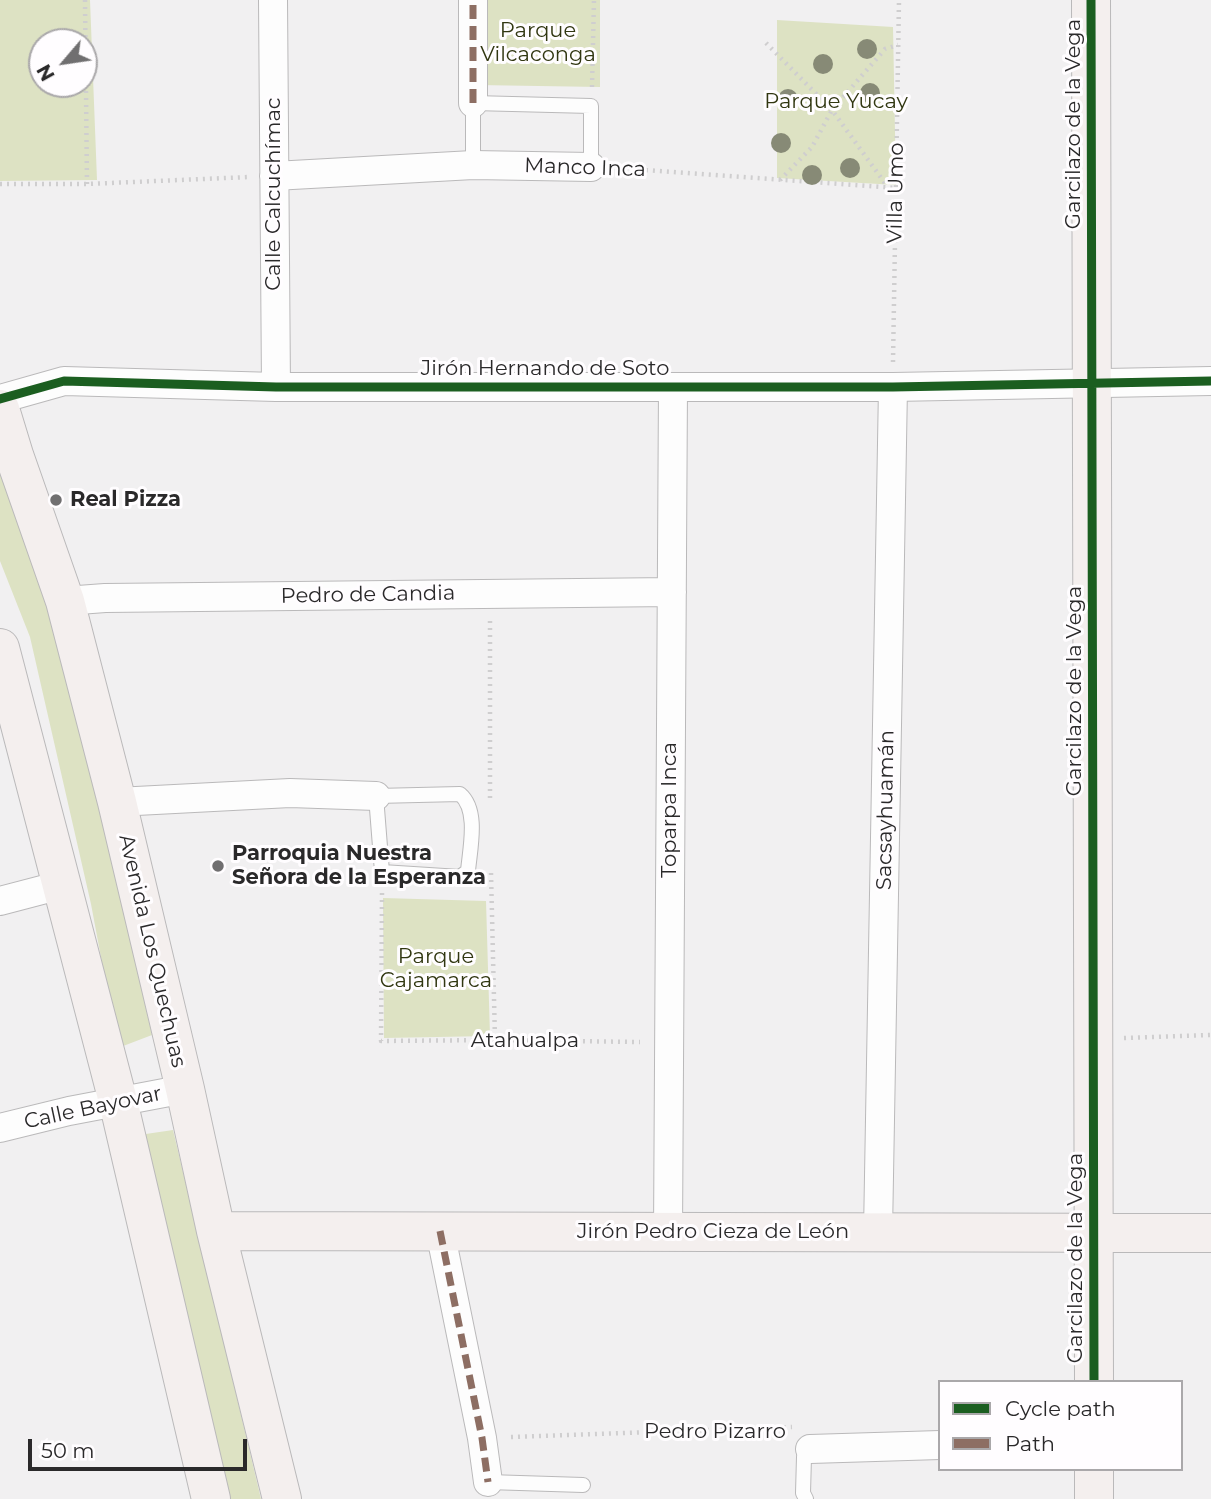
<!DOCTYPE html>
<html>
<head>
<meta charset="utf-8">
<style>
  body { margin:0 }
  #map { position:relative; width:1211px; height:1499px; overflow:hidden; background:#f1f0f1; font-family:Montserrat,sans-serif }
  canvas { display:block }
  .legend { position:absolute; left:938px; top:1380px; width:245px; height:91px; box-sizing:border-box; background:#fffdff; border:2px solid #aaa8aa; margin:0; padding:9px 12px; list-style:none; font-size:21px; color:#2a292a }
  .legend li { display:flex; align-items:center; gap:14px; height:35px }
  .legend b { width:35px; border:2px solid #aaa8aa }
  .north { position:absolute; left:28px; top:28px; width:70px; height:70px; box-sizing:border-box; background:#fffdff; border:2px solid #aaa8aa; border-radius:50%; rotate:241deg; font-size:19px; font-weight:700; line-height:28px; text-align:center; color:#2a292a }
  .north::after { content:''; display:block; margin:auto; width:24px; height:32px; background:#706f70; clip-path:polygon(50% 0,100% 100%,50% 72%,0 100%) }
  .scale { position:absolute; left:28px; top:1439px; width:219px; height:32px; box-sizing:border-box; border:4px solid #2a292a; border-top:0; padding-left:9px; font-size:21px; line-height:24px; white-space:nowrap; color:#2a292a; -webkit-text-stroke:5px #fffdff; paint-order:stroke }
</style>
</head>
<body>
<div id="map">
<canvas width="1211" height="1499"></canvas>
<ul class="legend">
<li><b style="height:9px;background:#1b5e20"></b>Cycle path</li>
<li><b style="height:9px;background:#8d6e63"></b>Path</li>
</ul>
<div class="north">N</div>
<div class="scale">50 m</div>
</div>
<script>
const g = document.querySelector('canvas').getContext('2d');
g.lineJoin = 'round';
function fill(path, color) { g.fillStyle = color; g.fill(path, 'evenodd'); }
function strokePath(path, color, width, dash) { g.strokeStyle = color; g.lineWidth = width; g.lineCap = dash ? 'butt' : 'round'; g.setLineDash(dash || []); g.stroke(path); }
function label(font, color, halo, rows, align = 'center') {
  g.font = font + ' Montserrat,sans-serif'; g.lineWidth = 6; g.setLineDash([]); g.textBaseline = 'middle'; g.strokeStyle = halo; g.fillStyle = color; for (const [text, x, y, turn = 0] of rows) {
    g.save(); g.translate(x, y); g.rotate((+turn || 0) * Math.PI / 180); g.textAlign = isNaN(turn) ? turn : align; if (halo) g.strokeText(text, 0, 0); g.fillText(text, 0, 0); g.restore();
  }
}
fill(new Path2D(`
  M0,0h90l7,180 -97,1zM42,42h42v42h-42z
  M477,0h123v87l-123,-2z
  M777,20l116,7 3,158 -119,-7z
  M0,466l60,166 92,403 -34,13 -27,-144 -61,-267 -30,-76z
  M383,898l103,3 4,135 -106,2z
  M173,1130l88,369h-40l-82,-364z`), '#dde2c3');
const lane = new Path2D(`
  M473,165v-62l118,3v61
  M460,794c19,16 10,54 8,77l-8,6 -78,-5 -6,-76z
  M488,1482l95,3
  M806,1499l-3,-6 1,-36 6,-8`);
const street = new Path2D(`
  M273,0l3,387
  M473,103v-103
  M274,176l199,-11 118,2
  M0,399l64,-18 212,6h617l318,-6
  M65,601l40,-3 567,-6
  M117,802l173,-9 86,3
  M0,901l61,-16
  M0,1128l69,-17 116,-22
  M440,1231l42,207 6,44
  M878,1232l15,-845
  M668,1233l5,-846
  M810,1449l130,-4`);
const secondary = new Path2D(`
  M1091,0l3,1382
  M0,409l14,46 51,146 52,201 68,287 31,142 66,268
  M0,648l118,453 93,398
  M216,1231l995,2
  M1094,1499v-30`);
strokePath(lane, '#bab9ba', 16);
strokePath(street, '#bab9ba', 30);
strokePath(secondary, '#bab9ba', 40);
strokePath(new Path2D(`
  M85,0l2,184
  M766,43l66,67 55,76
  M592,87l2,-87
  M618,168l278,20
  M780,180l32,-33 20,-37 53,-61 13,-4
  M0,184h87l162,-7
  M893,362l6,-362
  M490,798v-177
  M491,873l4,167
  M382,893l-1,148 114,-1 145,2
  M1124,1038l87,-3
  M511,1437l281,-10`), '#cfcecf', 4.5, [2, 5]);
strokePath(lane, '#fdfdfd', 14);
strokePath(street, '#fdfdfd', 28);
strokePath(secondary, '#f4efee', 38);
strokePath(new Path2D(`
  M473,103v-103
  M440,1231l42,207 6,44`), '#8d6e63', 7, [14, 7]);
strokePath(new Path2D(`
  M1091,0l3,1382
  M0,399l64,-18 212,6h617l318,-6`), '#1b5e20', 9);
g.fillStyle = '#878a76';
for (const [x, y] of [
  [867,49],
  [823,64],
  [870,93],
  [788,99],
  [781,143],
  [850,168],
  [812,175]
]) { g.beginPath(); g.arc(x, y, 10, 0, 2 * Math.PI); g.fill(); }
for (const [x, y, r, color] of [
  [56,500,7,"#706f70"],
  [218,866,7,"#706f70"]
]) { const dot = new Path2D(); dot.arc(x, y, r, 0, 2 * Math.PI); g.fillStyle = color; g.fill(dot); strokePath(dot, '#fffdff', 2.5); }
label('21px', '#313711', '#fffdff', [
  ["Parque",538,31],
  ["Vilcaconga",538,55],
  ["Parque Yucay",836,102],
  ["Parque",436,957],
  ["Cajamarca",436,981]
]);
label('21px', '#2a292a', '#fffdff', [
  ["Garcilazo de la Vega",1074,124,-90],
  ["Manco Inca",585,168,2],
  ["Villa Umo",896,193,-89],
  ["Calle Calcuchímac",274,194,-90],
  ["Jirón Hernando de Soto",545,369],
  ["Pedro de Candia",368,595,-1],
  ["Garcilazo de la Vega",1075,691,-90],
  ["Toparpa Inca",670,810,-90],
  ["Sacsayhuamán",886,810,-89],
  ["Avenida Los Quechuas",152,951,77],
  ["Atahualpa",525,1041],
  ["Calle Bayovar",93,1108,-12],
  ["Jirón Pedro Cieza de León",713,1232],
  ["Garcilazo de la Vega",1076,1258,-90],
  ["Pedro Pizarro",715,1432]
]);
label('bold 21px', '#2a292a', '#fffdff', [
  ["Real Pizza",70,500],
  ["Parroquia Nuestra",232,854],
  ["Señora de la Esperanza",232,878]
], 'left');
</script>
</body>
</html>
